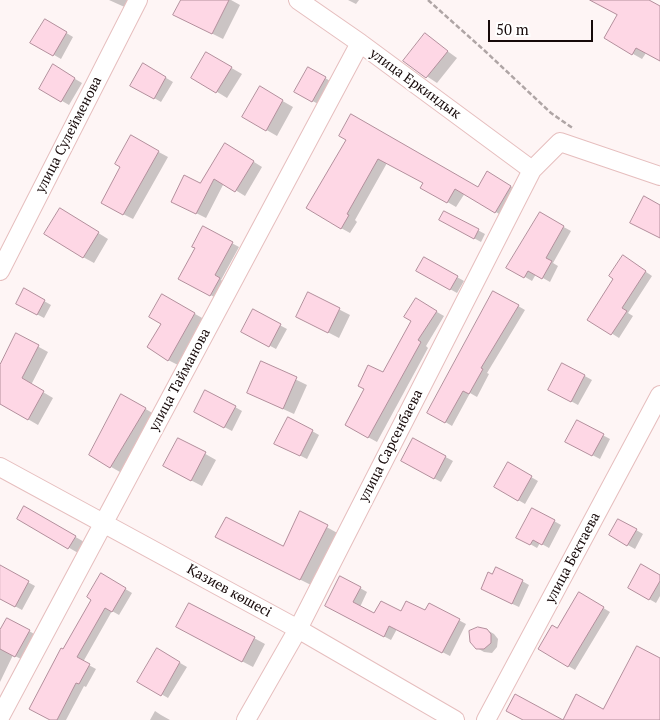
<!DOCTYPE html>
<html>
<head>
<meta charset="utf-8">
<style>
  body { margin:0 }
  #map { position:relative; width:660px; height:720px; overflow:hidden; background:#fef5f5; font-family:"PT Serif",serif }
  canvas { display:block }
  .scale { position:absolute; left:488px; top:20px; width:105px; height:22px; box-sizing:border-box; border:2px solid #160909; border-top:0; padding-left:6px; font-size:15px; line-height:18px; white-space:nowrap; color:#160909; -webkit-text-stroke:4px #fff; paint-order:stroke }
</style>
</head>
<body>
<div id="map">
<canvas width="660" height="720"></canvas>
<div class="scale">50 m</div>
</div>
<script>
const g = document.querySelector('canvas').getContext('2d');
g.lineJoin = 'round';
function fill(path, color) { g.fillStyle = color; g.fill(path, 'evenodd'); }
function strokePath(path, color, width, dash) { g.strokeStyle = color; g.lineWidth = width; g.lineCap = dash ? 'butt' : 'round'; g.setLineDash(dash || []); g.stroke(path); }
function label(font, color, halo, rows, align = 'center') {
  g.font = font + ' "PT Serif",serif'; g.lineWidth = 4.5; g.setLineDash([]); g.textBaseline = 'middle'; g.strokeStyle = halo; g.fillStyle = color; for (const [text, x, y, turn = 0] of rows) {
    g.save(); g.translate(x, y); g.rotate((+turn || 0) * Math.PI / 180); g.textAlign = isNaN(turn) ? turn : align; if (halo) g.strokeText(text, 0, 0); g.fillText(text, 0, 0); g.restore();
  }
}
fill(new Path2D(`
  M109,0h24l-4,9z
  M182,0h49l9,5 -17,34 -48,-24z
  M348,0h11l-3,4z
  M592,0h54l14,8v52l-14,-7 -4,6 -37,-21 14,-23z
  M45,20l28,17 -12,22 -29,-17z
  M425,35l32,23 -20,25 -33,-22z
  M207,54l35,20 -15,24 -34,-21z
  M144,65l29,17 -12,20 -29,-17z
  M53,66l29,17 -13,22 -29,-17z
  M308,68l24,14 -12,23 -24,-13z
  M260,88l33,19 -16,29 -33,-19z
  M131,137l37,20 -35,62 -22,-11 10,-42z
  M348,140l130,49 10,-16 32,19 -16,25 -39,-24 -9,14 -34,-20 2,-4 -37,-20 -32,57 2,2 -7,11 -9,-5z
  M235,150l27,17 -17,29 -21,-13 -18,35 -24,-12z
  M444,212l41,22 -4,8 -40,-22z
  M540,214l31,17 -18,32 5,3 -8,16 -14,-8 -4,7 -24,-14z
  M71,216l37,23 -14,24 -11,-6z
  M204,228l35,19 -18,33 5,3 -8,16 -38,-20 16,-31z
  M425,259l39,22 -7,12 -39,-22z
  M630,261l22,15 -24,37 5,3 -14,22 -30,-19z
  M25,290l26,15 -7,13 -26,-14z
  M494,292l31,18 -38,63 2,1 -12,23 -7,-4 -18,33 -23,-14z
  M309,294l41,21 -11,23 -31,-16z
  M163,296l41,23 -26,46 -10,-5 -5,-36z
  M416,300l28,16 -18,30 2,2 -51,94 -31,-17 37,-51 30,-53z
  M253,311l34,18 -11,20 -34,-18z
  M17,335l31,17 -17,33 22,13 -15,27 -38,-22v-36z
  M262,363l45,22 -13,29 -35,-16z
  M563,364l29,16 -14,25 -29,-16z
  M122,395l32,19 -34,58 -30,-17z
  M235,407l7,4 -10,20 -29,-15z
  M578,422l32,17 -10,20 -33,-17z
  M312,431l7,4 -12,24 -24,-12z
  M179,439l37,21 -14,26 -27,-14z
  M414,440l39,21 -12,21 -39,-21z
  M508,464l30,17 -13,23 -29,-17z
  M25,508l61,35 -6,11 -62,-35z
  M301,513l40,22 -26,52 -84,-42 52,3z
  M619,520l24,14 -8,15 -25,-14z
  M554,521l7,4 -12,23 -9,-5 -3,5 -19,-11z
  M2,568l33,18 -13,24 -22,-12v-26z
  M102,575l30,18 -13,22 -7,-4 -29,51 13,7 -10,18 -2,-1 -18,34h-14l12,-69 29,-52z
  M493,576l29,5 7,4 -10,22 -30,-14z
  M660,576v20l-4,7 -26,-15z
  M360,588l7,4 -7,15 15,8 51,-3 4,-7 36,19 -16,32 -53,-27 -6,11 -58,-30z
  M580,594l30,18 -35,58 -35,-21 18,-19z
  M8,619l28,16 -13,25 -10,-5 -13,27v-49z
  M487,630l7,4 4,5 -1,8 -5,6 -8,-1 -7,-4z
  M188,633l66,5 11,6 -12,23z
  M158,650l29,17 -19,31 -29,-17z
  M155,711l6,4 9,5h-20z`), '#0003');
const building = new Path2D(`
  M181,0h48l-17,34 -39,-19z
  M590,0h59l11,6v55l-24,-13 -4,7 -28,-17 13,-23z
  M45,19l22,13 -14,24 -23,-13z
  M425,33l23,18 -22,27 -23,-17z
  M206,52l26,15 -16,26 -25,-15z
  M143,63l23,14 -12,22 -24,-13z
  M53,64l22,14 -14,24 -22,-13z
  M308,67l18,10 -14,25 -18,-10z
  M260,86l23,14 -17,31 -24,-14z
  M351,114l127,73 9,-16 24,15 -16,27 -40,-24 -8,14 -27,-15 3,-5 -45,-24 -31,55 2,1 -8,14 -35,-21 40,-68 -7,-4z
  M131,135l28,16 -36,64 -22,-12 19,-36 -5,-3z
  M225,143l29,18 -19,31 -21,-13 -18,35 -25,-12 13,-27 16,8z
  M644,196l16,9v33l-30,-15z
  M60,208l39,24 -16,26 -39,-24z
  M444,211l35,18 -5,10 -35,-19z
  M540,212l24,14 -18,32 6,3 -10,18 -14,-8 -4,7 -18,-10z
  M203,226l30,16 -18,33 5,3 -10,18 -32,-17 17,-31 -3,-1z
  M623,255l23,16 -24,37 5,3 -16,24 -24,-15 26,-41 -4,-3z
  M424,257l34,19 -8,14 -34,-19z
  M24,288l21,12 -8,15 -21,-11z
  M493,291l26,14 -38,63 2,1 -14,25 -6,-3 -18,32 -18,-10z
  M308,292l32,16 -12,25 -32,-16z
  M162,294l33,19 -27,48 -21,-14 14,-23 -12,-7z
  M416,298l21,13 -19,29 3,2 -53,96 -23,-13 19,-36 -6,-3 10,-21 15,7 28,-51 -7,-4z
  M253,309l28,15 -12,23 -28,-15z
  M16,333l23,12 -17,33 22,13 -16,29 -28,-16v-39z
  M261,361l36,16 -14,32 -36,-16z
  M562,363l23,12 -14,27 -23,-12z
  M205,390l31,16 -12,22 -30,-16z
  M121,394l25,14 -36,60 -21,-13z
  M288,417l25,13 -13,26 -26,-12z
  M577,420l27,14 -12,22 -27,-14z
  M178,438l28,14 -15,29 -28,-15z
  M413,438l33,18 -12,23 -33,-18z
  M508,462l24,14 -14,25 -24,-14z
  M24,506l52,30 -8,13 -51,-30z
  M532,508l23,12 -13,25 -9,-5 -3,5 -14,-7z
  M300,511l28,14 -28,55 -85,-43 11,-20 57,29z
  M618,519l19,10 -10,17 -18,-11z
  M641,564l19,11v6l-11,19 -21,-12z
  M0,565l29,16 -14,26 -15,-8z
  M496,567l27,13 -11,24 -31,-15 7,-17 4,2z
  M101,573l25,15 -14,24 -7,-4 -28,49 13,7 -11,20 -3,-1 -19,37h-7l-21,-11 32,-61 2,1 28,-49 -4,-3z
  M340,576l21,11 -8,15 21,11 7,-12 20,10 5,-10 19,9 4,-7 31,16 -18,34 -53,-27 -5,11 -59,-31z
  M579,592l25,15 -36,60 -30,-18 14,-24 5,3z
  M189,603l66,34 -13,25 -66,-35z
  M7,618l23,12 -15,27 -15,-8v-19z
  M478,627l9,2 4,5v9l-7,6h-8l-6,-7 -1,-11z
  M637,646l23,12v62h-137l-17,-9 9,-17 48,26 13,-26 27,15z
  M157,648l23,14 -19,34 -24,-14z`);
fill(building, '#fed7e5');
strokePath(building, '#b38f9c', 1);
const minor = new Path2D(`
  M298,0l62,43 172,127
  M0,271l138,-271
  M0,467l298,162 157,91
  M0,717l360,-674
  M246,720l52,-91 234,-459 28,-28 100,34
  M486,720l174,-325`);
strokePath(minor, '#e6bebe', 20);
strokePath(new Path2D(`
  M428,0l57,51 66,62 23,16`), '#afa5a5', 2.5, [5, 2.5]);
strokePath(minor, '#fff', 18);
label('14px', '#160909', '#fff', [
  ["улица Еркиндык",415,84,36],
  ["улица Сулейменова",69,135,-63],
  ["улица Тайманова",180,380,-62],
  ["улица Сарсенбаева",391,446,-63],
  ["улица Бектаева",573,558,-62],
  ["Қазиев көшесі",229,591,29]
]);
</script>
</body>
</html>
